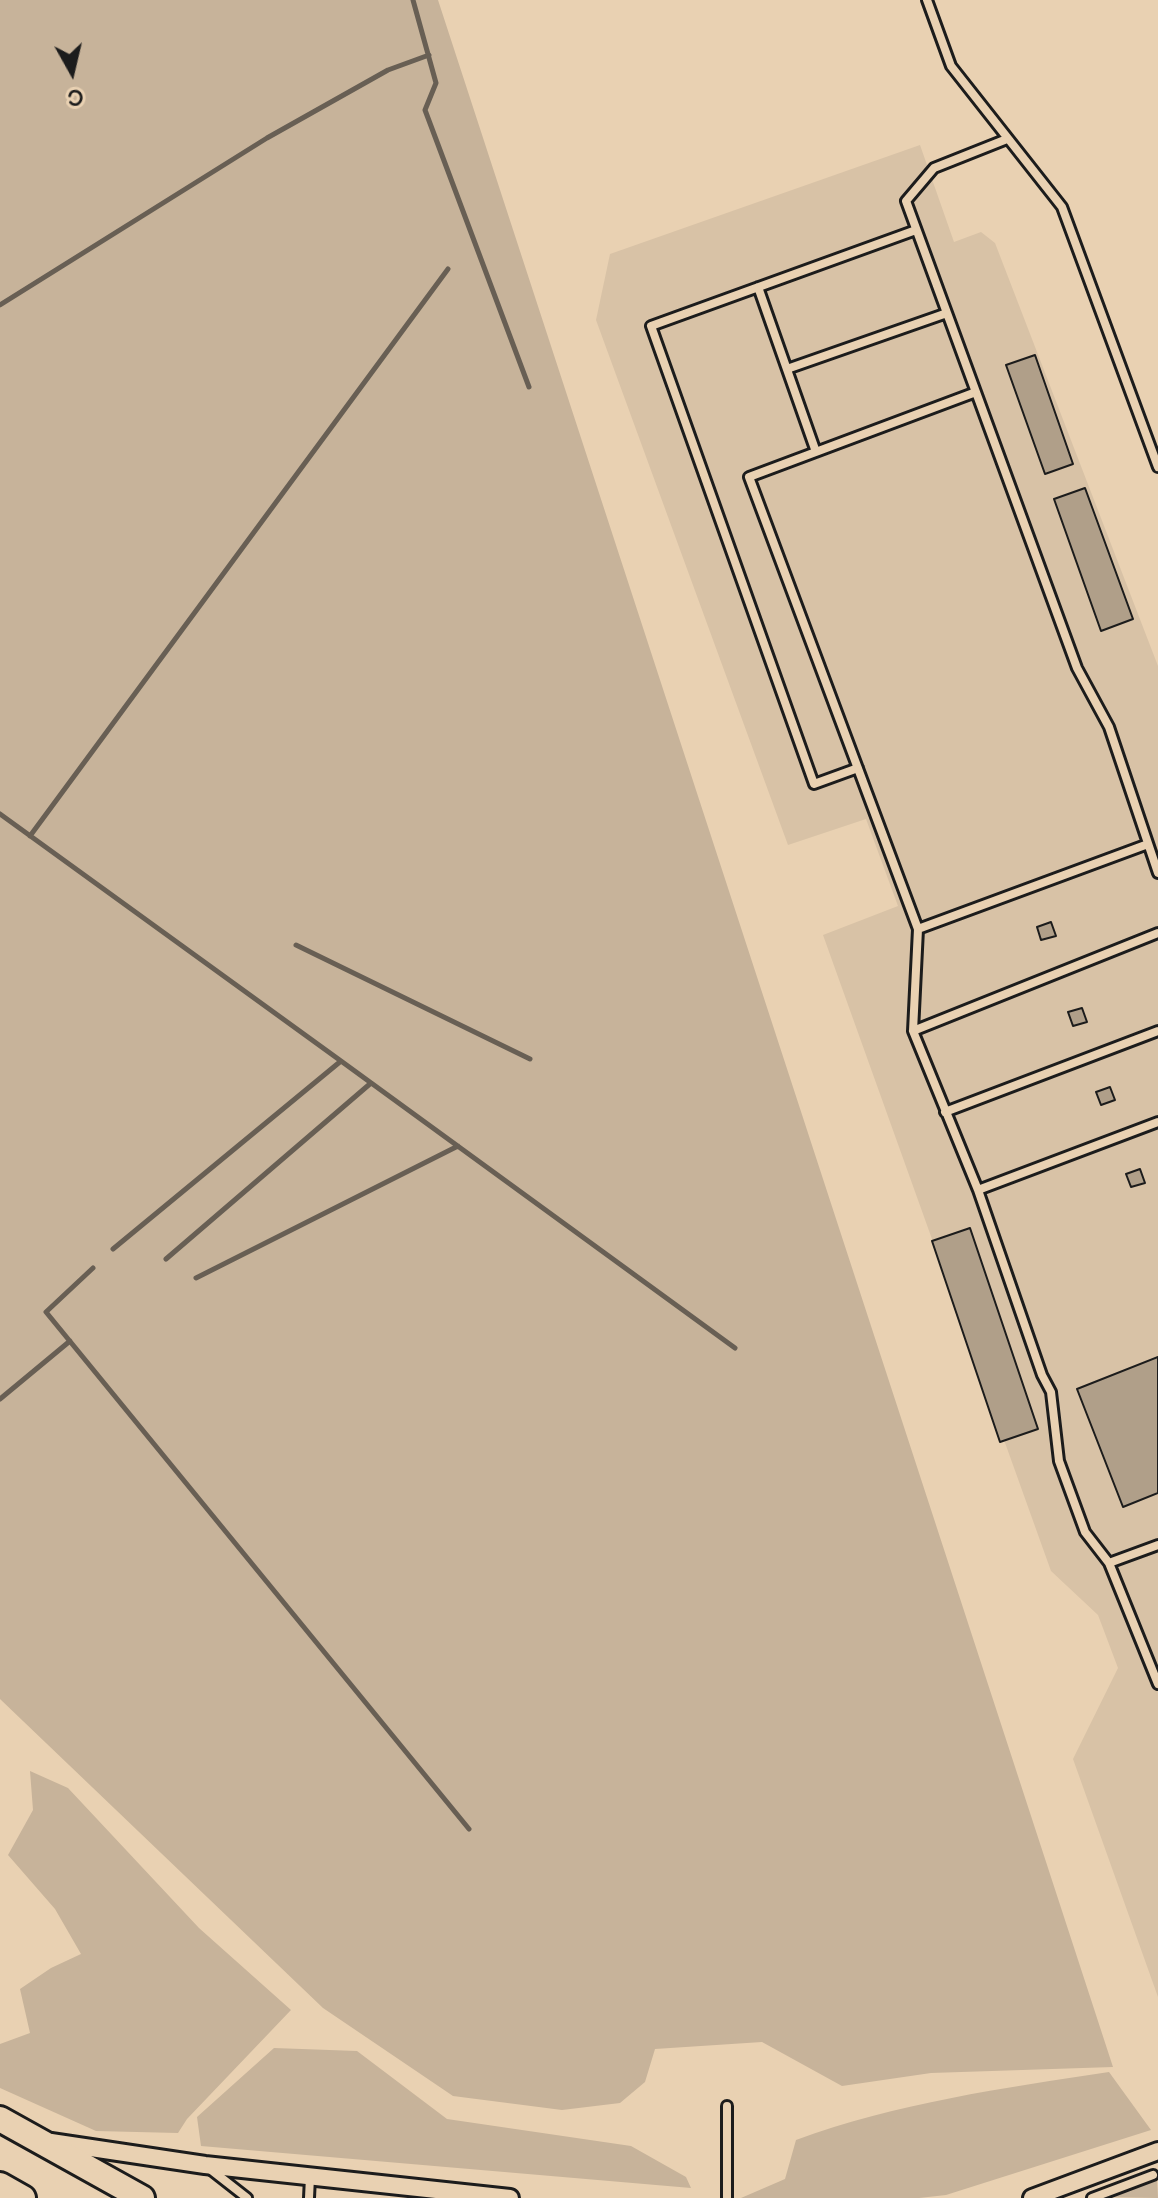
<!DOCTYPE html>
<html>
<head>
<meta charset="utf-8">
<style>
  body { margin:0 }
  #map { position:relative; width:1158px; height:2198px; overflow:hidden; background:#e9d1b2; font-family:"Balsamiq Sans",sans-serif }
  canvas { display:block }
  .north { position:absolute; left:32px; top:32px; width:80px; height:80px; -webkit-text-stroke:6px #e9d1b2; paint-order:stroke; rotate:172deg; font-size:22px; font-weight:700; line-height:32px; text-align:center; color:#1c1c1c }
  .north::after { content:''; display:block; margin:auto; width:28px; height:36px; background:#1c1c1c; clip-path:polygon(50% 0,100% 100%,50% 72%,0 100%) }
</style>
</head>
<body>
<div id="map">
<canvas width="1158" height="2198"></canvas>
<div class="north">С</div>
</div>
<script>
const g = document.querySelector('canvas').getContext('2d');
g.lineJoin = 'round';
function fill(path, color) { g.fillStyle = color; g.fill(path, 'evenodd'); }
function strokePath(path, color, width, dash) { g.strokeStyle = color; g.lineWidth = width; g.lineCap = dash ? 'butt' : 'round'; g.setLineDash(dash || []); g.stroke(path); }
fill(new Path2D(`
  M920,145l34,97 27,-10 14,11 163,423v1331l-85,-238 45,-91 -20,-53 -47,-44 -228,-636 75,-29 -32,-87 -78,26 -192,-525 14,-66z`), '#d8c2a6');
fill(new Path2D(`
  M0,0h438l675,2067 -182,6 -89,13 -80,-44 -107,7 -10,33 -25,21 -58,7 -109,-14 -130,-88 -323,-309z
  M30,1771l38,17 131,140 92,82 -104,109 -9,14 -82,-2 -96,-43v-44l30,-11 -10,-44 31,-21 30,-14 -26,-45 -47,-54 25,-45z
  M274,2048l83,3 90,68 184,27 55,31 5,11 -490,-42 -4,-29z
  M1109,2072l42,58 -205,65 -27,3h-178l44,-19 11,-39c101,-37 207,-52 313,-68z
  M1157,2177l1,21 -61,-1z`), '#c7b39a');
strokePath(new Path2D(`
  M413,0l23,83 -11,27 104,277
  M0,305l267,-167 121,-68 41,-15
  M0,814l341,247 -228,188
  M30,836l418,-567
  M296,945l234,114
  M341,1061l394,287
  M166,1259l205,-176
  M93,1268l-47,44 423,517
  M196,1278l262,-132
  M0,1399l70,-58`), '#685f54', 5);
const building = new Path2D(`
  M1035,355l38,109 -28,10 -39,-109z
  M1085,488l48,131 -32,12 -47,-132z
  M1051,922l5,14 -15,4 -4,-13z
  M1082,1008l5,14 -14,4 -5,-14z
  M1110,1087l5,13 -14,5 -5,-13z
  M1140,1169l5,14 -14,4 -5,-13z
  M970,1228l68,201 -38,13 -68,-201z
  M1158,1357v136l-35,14 -46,-118z`);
fill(building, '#b09f89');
strokePath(building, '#1c1c1c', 2);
const lane = new Path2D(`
  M927,0l24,66 111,141 96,260
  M1007,139l-73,29 -28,33 171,467 32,59 49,146
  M758,287l58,165
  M787,369l160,-56
  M976,392l-227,85 169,452 -5,102 65,159
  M858,768l-44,16 -163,-458 265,-96
  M918,929l230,-85
  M913,1031l245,-98
  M945,1112l213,-81
  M1158,1122l-180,68 64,185 9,17 8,69 26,71 24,31 49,121
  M1109,1563l49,-18
  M727,2106v92
  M210,2169l37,29
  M309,2198l1,-21
  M1092,2198l61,-23`);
const street = new Path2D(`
  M51,2142l154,23 305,33
  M1032,2198l126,-47`);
const primary = new Path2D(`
  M0,2119l142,79
  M0,2185l23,13`);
strokePath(lane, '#1c1c1c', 14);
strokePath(street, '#1c1c1c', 22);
strokePath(primary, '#1c1c1c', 30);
strokePath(lane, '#e9d1b2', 8);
strokePath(street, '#e9d1b2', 16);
strokePath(primary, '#e9d1b2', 24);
</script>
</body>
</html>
